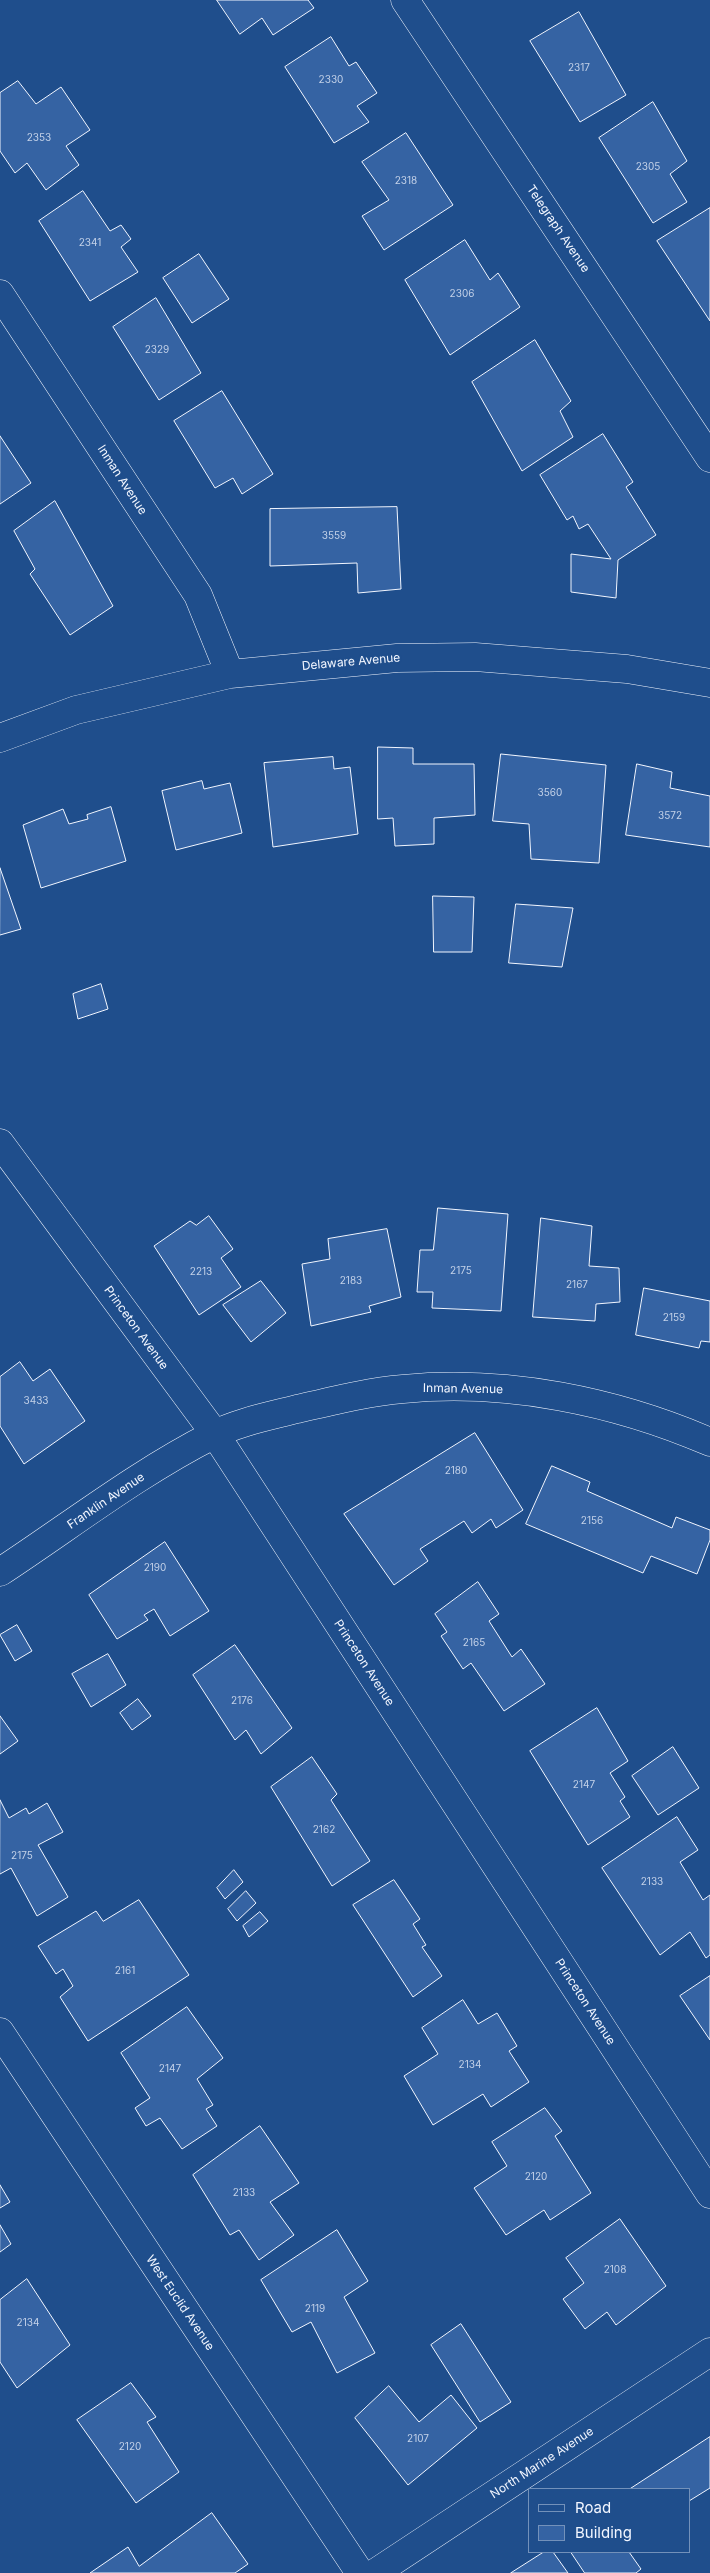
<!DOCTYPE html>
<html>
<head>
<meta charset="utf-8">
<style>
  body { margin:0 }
  #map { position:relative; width:710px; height:2573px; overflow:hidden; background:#1f4e8c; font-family:Inter,sans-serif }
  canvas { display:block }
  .legend { position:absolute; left:528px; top:2488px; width:162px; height:65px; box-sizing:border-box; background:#1f4e8c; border:1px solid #7391ba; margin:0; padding:6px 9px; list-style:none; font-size:15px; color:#f2f6ff }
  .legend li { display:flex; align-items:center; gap:10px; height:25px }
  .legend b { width:25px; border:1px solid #7391ba }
</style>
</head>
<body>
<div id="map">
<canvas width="710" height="2573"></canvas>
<ul class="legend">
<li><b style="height:6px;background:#1f4e8c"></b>Road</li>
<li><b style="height:14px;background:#3563a3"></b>Building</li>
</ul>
</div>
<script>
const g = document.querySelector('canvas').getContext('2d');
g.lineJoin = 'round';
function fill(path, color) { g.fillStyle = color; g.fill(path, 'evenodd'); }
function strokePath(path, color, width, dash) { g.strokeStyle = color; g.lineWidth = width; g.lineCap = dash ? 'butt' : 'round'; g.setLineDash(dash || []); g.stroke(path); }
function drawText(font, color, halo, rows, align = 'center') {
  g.font = font + ' Inter,sans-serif'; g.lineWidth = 4; g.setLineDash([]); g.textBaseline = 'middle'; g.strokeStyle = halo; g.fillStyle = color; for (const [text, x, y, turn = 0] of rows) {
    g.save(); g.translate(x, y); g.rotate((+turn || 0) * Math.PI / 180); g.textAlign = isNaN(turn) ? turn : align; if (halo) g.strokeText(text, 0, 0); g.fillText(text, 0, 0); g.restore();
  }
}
const building = new Path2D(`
  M 217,0 L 308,0 L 314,8 L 273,35 L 262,18 L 240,34 Z
  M 579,12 L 626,95 L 580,122 L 530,41 Z
  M 331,37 L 349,66 L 356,62 L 377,93 L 357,106 L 369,122 L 334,143 L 285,67 Z
  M 18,81 L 36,104 L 61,87 L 90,130 L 66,146 L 79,165 L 46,190 L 27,163 L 15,173 L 0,151 L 0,93 Z
  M 653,102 L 687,161 L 670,174 L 687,202 L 653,223 L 599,138 Z
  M 406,133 L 453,205 L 384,250 L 362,216 L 389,200 L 362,162 Z
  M 83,191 L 110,231 L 121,225 L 131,239 L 121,247 L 138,272 L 90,301 L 39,221 Z
  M 710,208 L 710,321 L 657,241 Z
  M 465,240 L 490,280 L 498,273 L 520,307 L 450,355 L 405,280 Z
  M 199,254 L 229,299 L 192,323 L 163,278 Z
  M 156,298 L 201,373 L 159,400 L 113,327 Z
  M 535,340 L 571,401 L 560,411 L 573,437 L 522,471 L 472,382 Z
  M 222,391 L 273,474 L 242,494 L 233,478 L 215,488 L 174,421 Z
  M 603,434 L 633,482 L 626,487 L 656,535 L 618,560 L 616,598 L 571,592 L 571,554 L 611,559 L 588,524 L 579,529 L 573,516 L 567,520 L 540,475 Z
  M 0,436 L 31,483 L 0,504 Z
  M 55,501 L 113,606 L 70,635 L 30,574 L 35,569 L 14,531 Z
  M 397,507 L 401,589 L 358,593 L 357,563 L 270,566 L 270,509 Z
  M 378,747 L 413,748 L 413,764 L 474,764 L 475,815 L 434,818 L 434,844 L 395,846 L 393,818 L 378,819 Z
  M 501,754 L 606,765 L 599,863 L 531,859 L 529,824 L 493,821 Z
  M 333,757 L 334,769 L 350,767 L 358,834 L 273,847 L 264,763 Z
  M 637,764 L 672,772 L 670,788 L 710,796 L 710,847 L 626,835 Z
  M 202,781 L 204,789 L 230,783 L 242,833 L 176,850 L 162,791 Z
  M 111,807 L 126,861 L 41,888 L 23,825 L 63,809 L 69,824 L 88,819 L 87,815 Z
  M 0,868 L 21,929 L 0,935 Z
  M 433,896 L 474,897 L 472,952 L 434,952 Z
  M 516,904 L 573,908 L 562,967 L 509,963 Z
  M 101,984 L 108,1009 L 78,1019 L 73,994 Z
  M 438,1208 L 508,1214 L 501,1311 L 432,1308 L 433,1292 L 417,1292 L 420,1250 L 433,1250 Z
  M 209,1216 L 233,1249 L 221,1258 L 241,1287 L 199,1315 L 154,1246 L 190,1221 L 196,1225 Z
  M 541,1218 L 592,1226 L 589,1266 L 619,1268 L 620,1302 L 596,1304 L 595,1321 L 533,1317 Z
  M 387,1229 L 401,1297 L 369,1306 L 371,1312 L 311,1326 L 302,1264 L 330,1259 L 328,1239 Z
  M 261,1281 L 286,1313 L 251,1342 L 223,1305 Z
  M 644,1288 L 710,1301 L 710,1342 L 701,1341 L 699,1348 L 636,1335 Z
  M 20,1362 L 33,1381 L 50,1369 L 85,1421 L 24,1464 L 0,1426 L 0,1377 Z
  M 475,1433 L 523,1510 L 496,1528 L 491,1519 L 472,1533 L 464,1521 L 420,1549 L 428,1561 L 394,1585 L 344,1514 Z
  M 552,1466 L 590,1482 L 587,1491 L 672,1528 L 676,1517 L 710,1530 L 710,1540 L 697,1574 L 651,1556 L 643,1573 L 526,1524 Z
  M 165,1542 L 209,1611 L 170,1636 L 154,1609 L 144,1615 L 148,1620 L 117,1639 L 89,1595 Z
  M 478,1582 L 499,1614 L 489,1621 L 512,1657 L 521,1649 L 545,1684 L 504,1711 L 471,1663 L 463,1669 L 441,1636 L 447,1632 L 435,1614 Z
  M 17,1625 L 32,1651 L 15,1661 L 0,1635 Z
  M 235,1645 L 292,1728 L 261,1754 L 246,1730 L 235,1740 L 193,1675 Z
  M 108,1654 L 126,1685 L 91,1707 L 72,1674 Z
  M 138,1699 L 151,1716 L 132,1730 L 120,1713 Z
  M 597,1708 L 628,1761 L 610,1773 L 625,1797 L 620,1801 L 630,1817 L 588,1845 L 530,1751 Z
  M 0,1716 L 18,1741 L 0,1754 Z
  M 673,1747 L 699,1788 L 658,1815 L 632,1776 Z
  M 312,1757 L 337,1794 L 331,1800 L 370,1861 L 332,1886 L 271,1787 Z
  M 0,1800 L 9,1818 L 26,1808 L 29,1814 L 47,1803 L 63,1832 L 38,1845 L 68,1897 L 37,1916 L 11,1868 L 0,1874 Z
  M 677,1817 L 698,1850 L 680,1862 L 703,1900 L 710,1895 L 710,1955 L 706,1958 L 690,1932 L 660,1955 L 602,1868 Z
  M 234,1870 L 243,1882 L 225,1899 L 217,1888 Z
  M 394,1880 L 420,1919 L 413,1924 L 426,1945 L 422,1947 L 442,1976 L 413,1997 L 353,1905 Z
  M 246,1891 L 256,1903 L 237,1921 L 228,1909 Z
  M 139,1900 L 189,1975 L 88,2041 L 60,1997 L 73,1986 L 63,1969 L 56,1974 L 38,1946 L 96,1911 L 103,1921 Z
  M 260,1912 L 268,1921 L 249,1937 L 243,1926 Z
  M 710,1976 L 710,2040 L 680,1996 Z
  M 463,2000 L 478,2024 L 497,2013 L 517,2046 L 509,2051 L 529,2082 L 491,2107 L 483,2094 L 433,2125 L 404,2076 L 438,2054 L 422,2028 Z
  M 187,2007 L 223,2058 L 197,2079 L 213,2105 L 206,2109 L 217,2126 L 182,2149 L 160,2118 L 146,2126 L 135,2108 L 150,2098 L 121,2053 Z
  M 545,2108 L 562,2131 L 555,2136 L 591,2193 L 550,2220 L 544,2210 L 506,2235 L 474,2188 L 507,2166 L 492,2142 Z
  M 260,2126 L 299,2183 L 270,2202 L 294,2235 L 259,2260 L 239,2230 L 230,2235 L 193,2175 Z
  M 0,2185 L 10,2202 L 0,2208 Z
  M 620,2219 L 666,2286 L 616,2325 L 607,2312 L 585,2329 L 563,2299 L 584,2283 L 566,2258 Z
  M 0,2225 L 11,2244 L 0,2252 Z
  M 337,2230 L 368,2281 L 344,2297 L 375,2353 L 337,2373 L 311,2322 L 292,2332 L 261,2280 Z
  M 27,2279 L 70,2345 L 17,2388 L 0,2362 L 0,2300 Z
  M 461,2324 L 511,2402 L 480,2422 L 431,2345 Z
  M 131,2383 L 156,2417 L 147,2422 L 179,2472 L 136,2503 L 77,2420 Z
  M 389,2386 L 419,2422 L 451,2395 L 477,2428 L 408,2485 L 355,2418 Z
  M 710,2437 L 710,2488 L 689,2501 L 689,2489 L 630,2489 Z
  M 212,2513 L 248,2564 L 235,2573 L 90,2573 L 128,2547 L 139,2566 Z
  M 544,2552 L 553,2552 L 568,2573 L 511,2573 Z
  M 571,2552 L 629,2552 L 641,2569 L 636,2573 L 585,2573 Z`);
const minor = new Path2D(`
  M 405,0 L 710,458
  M 0,294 L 198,595 L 230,674
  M 0,738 L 76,710 L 230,674 L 397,658 L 475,657 L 627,669 L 710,683
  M 0,1143 L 215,1434 L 710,2194
  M 0,1572 C 70,1526 138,1473 213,1435 C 238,1422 270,1416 297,1409 C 332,1401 367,1392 403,1389 C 507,1379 615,1401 710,1442
  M 0,2032 L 360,2573
  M 375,2573 L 710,2352`);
const numberNames = [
  ["2317",579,68],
  ["2330",331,80],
  ["2353",39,138],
  ["2305",648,167],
  ["2318",406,181],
  ["2341",90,243],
  ["2306",462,294],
  ["2329",157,350],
  ["3559",334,536],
  ["3560",550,793],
  ["3572",670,816],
  ["2175",461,1271],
  ["2213",201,1272],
  ["2183",351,1281],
  ["2167",577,1285],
  ["2159",674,1318],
  ["3433",36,1401],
  ["2180",456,1471],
  ["2156",592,1521],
  ["2190",155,1568],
  ["2165",474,1643],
  ["2176",242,1701],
  ["2147",584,1785],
  ["2162",324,1830],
  ["2175",22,1856],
  ["2133",652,1882],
  ["2161",125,1971],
  ["2134",470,2065],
  ["2147",170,2069],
  ["2120",536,2177],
  ["2133",244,2193],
  ["2108",615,2270],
  ["2119",315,2309],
  ["2134",28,2323],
  ["2107",418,2439],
  ["2120",130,2447]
];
const streetNames = [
  ["Telegraph Avenue",558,229,56],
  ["Inman Avenue",122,480,57],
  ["Delaware Avenue",351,662,-5],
  ["Princeton Avenue",136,1328,54],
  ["Inman Avenue",463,1389,1],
  ["Franklin Avenue",106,1501,-34],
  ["Princeton Avenue",364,1663,57],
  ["Princeton Avenue",585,2002,57],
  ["West Euclid Avenue",180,2303,56],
  ["North Marine Avenue",542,2463,-33]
];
fill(building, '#3563a3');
strokePath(building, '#f2f6ff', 1);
strokePath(minor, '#f2f6ff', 29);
strokePath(minor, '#1f4e8c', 28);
drawText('10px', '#c3d1e8', null, numberNames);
drawText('12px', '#f2f6ff', '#1f4e8c', streetNames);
</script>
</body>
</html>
